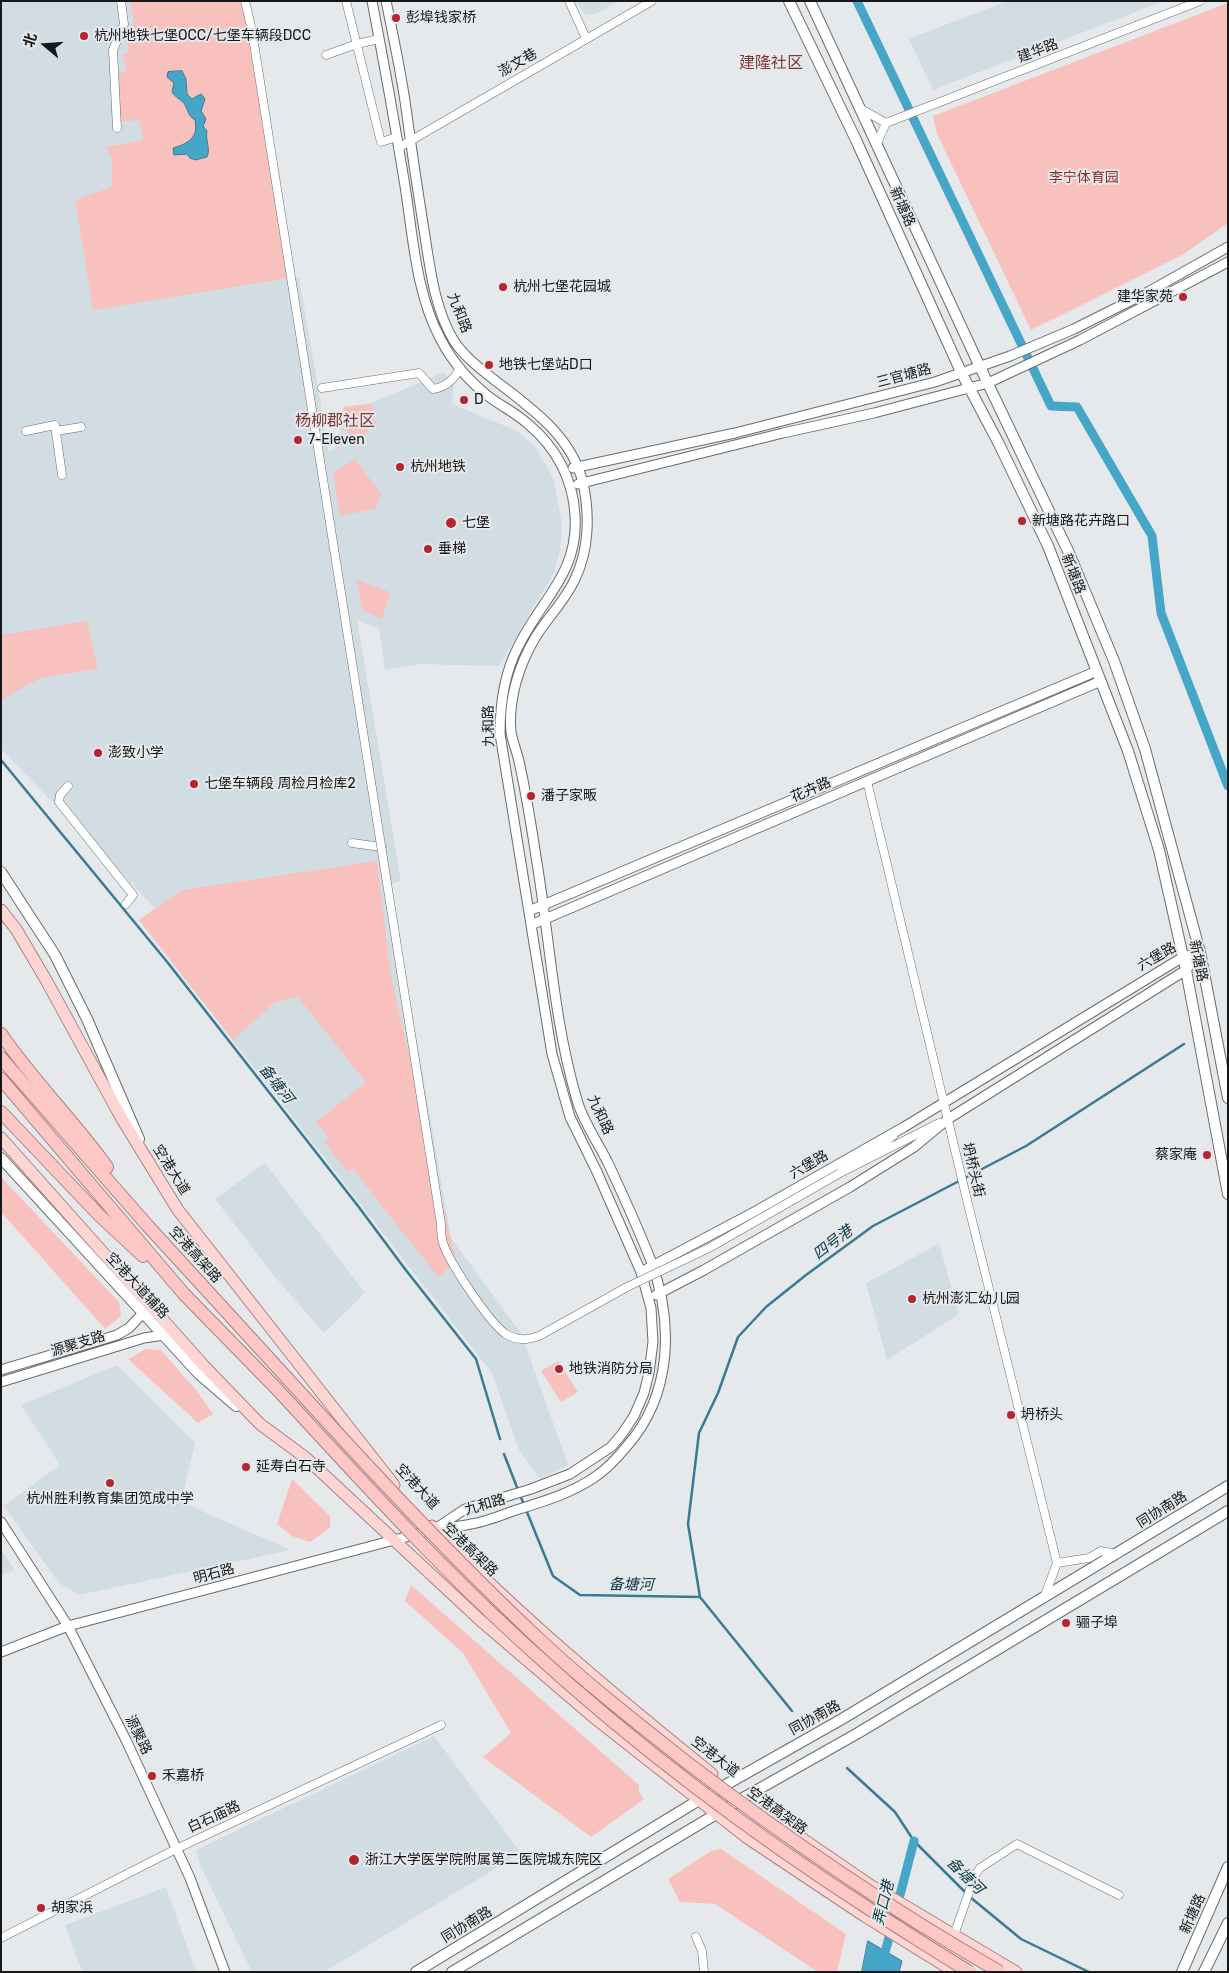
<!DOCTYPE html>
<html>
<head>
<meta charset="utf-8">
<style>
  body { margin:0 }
  #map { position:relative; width:1229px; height:1973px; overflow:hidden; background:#e5e9eb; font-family:Rubik,"Noto Sans SC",sans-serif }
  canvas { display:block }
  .frame { position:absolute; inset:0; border:2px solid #161718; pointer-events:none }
  .north { position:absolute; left:20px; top:20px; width:50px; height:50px; -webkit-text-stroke:4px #e5e9eb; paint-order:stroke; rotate:288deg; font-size:14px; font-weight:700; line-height:20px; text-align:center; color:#161718 }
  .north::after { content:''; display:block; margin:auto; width:18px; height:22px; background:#161718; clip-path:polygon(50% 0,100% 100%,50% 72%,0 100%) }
</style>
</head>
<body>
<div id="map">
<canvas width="1229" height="1973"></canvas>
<div class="frame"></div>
<div class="north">北</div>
</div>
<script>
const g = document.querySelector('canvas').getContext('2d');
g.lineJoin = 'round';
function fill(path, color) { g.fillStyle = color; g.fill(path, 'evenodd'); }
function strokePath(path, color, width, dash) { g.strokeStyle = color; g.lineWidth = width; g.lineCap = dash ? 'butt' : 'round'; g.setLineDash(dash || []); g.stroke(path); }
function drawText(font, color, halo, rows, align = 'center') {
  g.font = font + ' Rubik,"Noto Sans SC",sans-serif'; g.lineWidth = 4; g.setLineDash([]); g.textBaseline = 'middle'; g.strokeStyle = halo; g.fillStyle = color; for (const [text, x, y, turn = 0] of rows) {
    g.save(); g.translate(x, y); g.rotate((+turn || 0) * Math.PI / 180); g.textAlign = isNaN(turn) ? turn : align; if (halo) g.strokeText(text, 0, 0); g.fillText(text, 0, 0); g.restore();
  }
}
const built = new Path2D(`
  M 1,1 L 244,1 L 244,11 L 287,278 L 299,277 L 329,452 L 338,445 L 343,407 L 372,403 L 444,372 L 454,385 L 452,404 L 517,431 L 535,446 L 553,478 L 562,523 L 560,549 L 554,573 L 499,666 L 420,664 L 385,670 L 379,629 L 357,620 L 401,881 L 390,884 L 451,1238 L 521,1333 L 568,1465 L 540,1479 L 519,1450 L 492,1373 L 139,920 L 155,908 L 1,749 Z
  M 575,1 L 618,1 L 596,14 L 585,15 Z
  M 1007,1 L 1164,1 L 933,90 L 909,39 Z
  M 265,1163 L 365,1293 L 324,1333 L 275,1277 L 215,1199 Z
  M 939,1244 L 959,1314 L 887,1360 L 866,1283 Z
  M 117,1365 L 195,1443 L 181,1502 L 291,1550 L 79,1595 L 59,1583 L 4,1506 L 60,1465 L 21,1405 Z
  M 1,1550 L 15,1570 L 1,1575 Z
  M 434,1736 L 521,1853 L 324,1972 L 252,1972 L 201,1867 L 196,1850 Z
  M 166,1887 L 196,1972 L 82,1972 L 65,1925 Z`);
const green = new Path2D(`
  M 130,1 L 244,1 L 244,11 L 287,278 L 93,310 L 75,200 L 112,187 L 112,158 L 106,147 L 143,140 L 139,120 L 121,122 L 116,74 L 127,72 L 123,54 L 129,53 L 127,34 L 134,23 Z
  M 1228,3 L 1228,223 L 1184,254 L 1031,330 L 937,134 L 933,116 Z
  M 372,404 L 372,416 L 377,423 L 355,443 L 347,431 L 343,407 Z
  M 355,459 L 381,494 L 375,509 L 340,516 L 333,473 Z
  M 357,580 L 390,592 L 382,620 L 362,609 Z
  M 87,621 L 98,669 L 40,678 L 1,700 L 1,635 Z
  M 377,861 L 391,977 L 456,1262 L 438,1277 L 353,1169 L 348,1172 L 324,1142 L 329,1139 L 316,1122 L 366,1082 L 298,997 L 275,1002 L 233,1040 L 139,920 L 182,890 Z
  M 1,1177 L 119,1302 L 121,1316 L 105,1329 L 1,1212 Z
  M 146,1349 L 161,1350 L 196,1390 L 213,1414 L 198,1423 L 128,1359 Z
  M 558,1361 L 578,1392 L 561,1402 L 541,1371 Z
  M 292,1479 L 330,1516 L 330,1528 L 310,1542 L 292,1536 L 277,1524 Z
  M 411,1585 L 639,1785 L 639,1792 L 644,1799 L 591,1837 L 483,1757 L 511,1733 L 463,1653 L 405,1601 Z
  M 721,1849 L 846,1934 L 837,1972 L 818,1972 L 715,1904 L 680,1902 L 668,1879 L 711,1851 Z`);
const water = new Path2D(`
  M 182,71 L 186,79 L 187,94 L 192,99 L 201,94 L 205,99 L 201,111 L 206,119 L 203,126 L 207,131 C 205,140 211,149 207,157 L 195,160 L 190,158 L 187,154 L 174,155 L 173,148 C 187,144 199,138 195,120 C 188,116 188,110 184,103 C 180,99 175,97 172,92 L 174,83 L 167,77 L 168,72 Z
  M 868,1941 L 902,1961 L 899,1972 L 862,1972 Z`);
const stream = new Path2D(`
  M 1,760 L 168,963 L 358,1206 L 405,1269 L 476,1359 L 500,1439
  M 504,1454 L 518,1490
  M 520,1495 L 553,1576 L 580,1595 L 700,1597
  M 792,1711 L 700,1597 L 688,1524 L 699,1433 L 718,1393 L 738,1337 L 766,1307 L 806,1275 L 873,1226 L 1026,1146 L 1184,1044
  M 847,1768 L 895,1812 L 914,1841 L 966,1893
  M 970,1897 L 1021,1939 L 1089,1972`);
const canal = new Path2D(`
  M 857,1 L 1051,406 L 1077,407 L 1152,536 L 1161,613 L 1228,786
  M 880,1972 L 914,1841`);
const minor = new Path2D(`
  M 346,1 L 381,142 L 397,137
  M 569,1 L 586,38
  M 326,55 L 357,44 L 379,39
  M 861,109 L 886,123
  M 117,128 L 113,50 L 124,24 L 121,1
  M 877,143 L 886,123 L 1200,1
  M 398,148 L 652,1
  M 322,388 L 419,373 L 433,389 C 446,387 454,380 460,368
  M 26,431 L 55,425 L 62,475
  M 56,431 L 81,427
  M 867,781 L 967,1200 L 1057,1563 L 1044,1598
  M 68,786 L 60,795 L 59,802 L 133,895 L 126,904
  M 352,843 L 382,847
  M 893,1136 L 877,1149 L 840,1173 L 939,1123
  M 1057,1563 L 1089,1558 L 1101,1551 L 1117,1554
  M 954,1935 L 975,1875 L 980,1868 L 1017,1844 L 1119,1895
  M 696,1937 L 702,1951 L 704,1972
  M 1,1938 L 176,1849 L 441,1725`);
const tertiary = new Path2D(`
  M 372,1 C 384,63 395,124 405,186 C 413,237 416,294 441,340 C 452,361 469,381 488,396 C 501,406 516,413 528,424 C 556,447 573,479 575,515 C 579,574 541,599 518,647 C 504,674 500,704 500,734 L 552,1054 L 570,1117 L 597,1172 L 641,1272 L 651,1308 L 653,1342 L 649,1373 L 644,1393 L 634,1416 L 622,1434 L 611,1447 L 570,1474 L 531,1489 L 465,1509 L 438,1527
  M 573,468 L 735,433 L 935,382 L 1010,356 L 1074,329 L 1148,292 L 1228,247
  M 578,484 L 783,433 L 874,413 L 988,383 L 1080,340 L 1228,262
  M 529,911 L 1097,671
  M 531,925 L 1101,681
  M 641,1272 L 756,1211 L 904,1127 L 1183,957 L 1200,952 L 1186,970 L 948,1119 L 914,1147 L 850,1187 L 704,1270 L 656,1295
  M 1,1370 L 117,1335 L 129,1328 L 144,1312
  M 1,1382 L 144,1338 L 164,1335
  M 1,1522 L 68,1626 L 126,1740 L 190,1878 L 225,1972
  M 1,1652 L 68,1626 L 436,1529 C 447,1527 459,1527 471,1524 C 485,1522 500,1516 513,1511 C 542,1502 570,1494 595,1477 C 607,1469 618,1457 627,1446 C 672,1395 674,1323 651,1261 C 638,1228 623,1195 608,1163 C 598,1142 583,1122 577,1100 C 554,1022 550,942 537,863 C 532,830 527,798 520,766 C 518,754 513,744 511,732 C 508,700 519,665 535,638 C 547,618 565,601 575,579 C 589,550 590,515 583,483 C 571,434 529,407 492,378 C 478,367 464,356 454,341 C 434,308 430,267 424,230 C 418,192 412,153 407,115 C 402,77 394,39 386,1`);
const secondary = new Path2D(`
  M 789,1 L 856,140 L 961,372 L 999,444 L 1048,546 L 1128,751 L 1159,850 L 1186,970 L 1228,1194
  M 810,1 L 980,367 L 1069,553 L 1114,661 L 1145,749 L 1200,952 L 1228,1098
  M 1,872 L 55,955 L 87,1019 L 139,1139
  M 1,1158 L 199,1374 L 236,1406
  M 416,1972 L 699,1800 L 842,1719 L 1228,1486
  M 452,1972 L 743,1798 L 858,1733 L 1228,1511
  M 1182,1972 L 1228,1867
  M 1204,1972 L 1228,1923`);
const primary = new Path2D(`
  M 1,910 L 16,929 L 46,980 L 122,1119 L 178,1210 L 394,1485
  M 1,1138 L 204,1366 L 260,1424 L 306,1458 L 480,1620 L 597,1720 L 746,1837 L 863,1915 L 955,1972
  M 432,1526 C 519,1616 615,1696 712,1774
  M 765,1813 L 870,1885 L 1016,1972`);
const trunk = new Path2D(`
  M 1,1034 C 33,1081 74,1121 107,1167
  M 1,1058 L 147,1225 L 287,1378
  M 1,1079 L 184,1294 L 275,1387
  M 1,1112 L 99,1215 L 143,1256`);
const minorBridge = new Path2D(`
  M 245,1 L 252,31 L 441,1224 C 441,1231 441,1237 443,1243 C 449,1262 490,1324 506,1334 C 517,1341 527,1340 539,1336 L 627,1287 L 709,1248 L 840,1173`);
const trunkBridge = new Path2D(`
  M 287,1378 C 369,1468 452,1558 541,1641 C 587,1684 636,1722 685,1761 C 786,1838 890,1909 1000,1972
  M 275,1387 C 358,1477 440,1568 531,1650 C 638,1748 754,1835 877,1914 C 908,1933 939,1954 970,1972`);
const markers = [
  [396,18,5,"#b62430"],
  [84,36,5,"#b62430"],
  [503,287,5,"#b62430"],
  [1183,297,5,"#b62430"],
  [489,365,5,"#b62430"],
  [464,400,5,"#b62430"],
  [298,440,5,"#b62430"],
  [400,467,5,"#b62430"],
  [1022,521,5,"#b62430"],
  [451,523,6,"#b62430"],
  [428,549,5,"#b62430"],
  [98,753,5,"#b62430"],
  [194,784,5,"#b62430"],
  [531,796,5,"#b62430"],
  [1207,1155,5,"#b62430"],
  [912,1299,5,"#b62430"],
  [559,1369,5,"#b62430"],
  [1011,1415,5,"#b62430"],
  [246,1467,5,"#b62430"],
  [110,1483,5,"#b62430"],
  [1066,1623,5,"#b62430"],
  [152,1776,5,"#b62430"],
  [354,1860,6,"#b62430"],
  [41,1908,5,"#b62430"]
];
const poiNames = [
  ["彭埠钱家桥",406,18],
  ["杭州地铁七堡OCC/七堡车辆段DCC",94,36],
  ["杭州七堡花园城",513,287],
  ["建华家苑",1173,297,"right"],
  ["地铁七堡站D口",499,365],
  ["D",474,400],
  ["7-Eleven",308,440],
  ["杭州地铁",410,467],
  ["新塘路花卉路口",1032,521],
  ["七堡",462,523],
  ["垂梯",438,549],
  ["澎致小学",108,753],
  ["七堡车辆段 周检月检库2",204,784],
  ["潘子家畈",541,796],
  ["蔡家庵",1197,1155,"right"],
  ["杭州澎汇幼儿园",922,1299],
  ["地铁消防分局",569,1369],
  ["坍桥头",1021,1415],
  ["延寿白石寺",256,1467],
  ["杭州胜利教育集团笕成中学",110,1499,"center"],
  ["骊子埠",1076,1623],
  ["禾嘉桥",162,1776],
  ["浙江大学医学院附属第二医院城东院区",365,1860],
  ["胡家浜",51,1908]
];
const streetNames = [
  ["建华路",1038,51,-21],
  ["澎文巷",518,63,-30],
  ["新塘路",902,207,66],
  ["九和路",459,313,68],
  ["三官塘路",904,376,-15],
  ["新塘路",1073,574,68],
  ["九和路",489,726,-91],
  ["花卉路",811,790,-23],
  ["六堡路",1157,957,-30],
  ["新塘路",1198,961,78],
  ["九和路",600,1115,65],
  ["六堡路",809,1165,-30],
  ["空港大道",171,1170,58],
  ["坍桥头街",973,1170,77],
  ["空港高架路",195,1255,48],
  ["空港大道辅路",137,1286,47],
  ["源聚支路",78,1344,-17],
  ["空港大道",417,1487,47],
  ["九和路",485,1505,-16],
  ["同协南路",1162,1510,-32],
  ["空港高架路",470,1550,44],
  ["明石路",214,1574,-15],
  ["同协南路",815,1718,-29],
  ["源聚路",138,1735,64],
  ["空港大道",715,1757,38],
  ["空港高架路",777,1811,36],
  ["白石庙路",214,1817,-25],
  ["新塘路",1193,1914,-66],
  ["同协南路",467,1925,-31]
];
const parkNames = [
  ["李宁体育园",1084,178]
];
const waterNames = [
  ["备塘河",276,1084,52],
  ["四号港",833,1243,-37],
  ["备塘河",631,1585,1],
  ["备塘河",965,1876,45],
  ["弄口港",884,1903,-76]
];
const quarterNames = [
  ["建隆社区",771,63],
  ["杨柳郡社区",335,421]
];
fill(built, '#d1dde3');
fill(green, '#f9c1bd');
fill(water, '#46a6c8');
strokePath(water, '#387b93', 1);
strokePath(stream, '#387b93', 2.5);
strokePath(canal, '#46a6c8', 9);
strokePath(minor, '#686c6e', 9);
strokePath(tertiary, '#686c6e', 11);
strokePath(secondary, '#686c6e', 12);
strokePath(primary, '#ab807e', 13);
strokePath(trunk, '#ab807e', 14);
strokePath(minor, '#fff', 8);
strokePath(tertiary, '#fff', 9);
strokePath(secondary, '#fff', 10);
strokePath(primary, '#fdd5d3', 11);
strokePath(trunk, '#fcc7c4', 12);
strokePath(minorBridge, '#686c6e', 9, []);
strokePath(trunkBridge, '#ab807e', 14, []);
strokePath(minorBridge, '#fff', 8);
strokePath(trunkBridge, '#fcc7c4', 12);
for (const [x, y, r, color] of markers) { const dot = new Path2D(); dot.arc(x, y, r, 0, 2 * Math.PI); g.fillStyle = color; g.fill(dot); strokePath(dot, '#e5e9eb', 2); }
drawText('14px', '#161718', '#e5e9eb', poiNames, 'left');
drawText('14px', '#161718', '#e5e9eb', streetNames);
drawText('14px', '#8f2d30', '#e5e9eb', parkNames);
drawText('italic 15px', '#0a3645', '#e5e9eb', waterNames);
drawText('16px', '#7f3736', '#e5e9eb', quarterNames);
</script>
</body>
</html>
